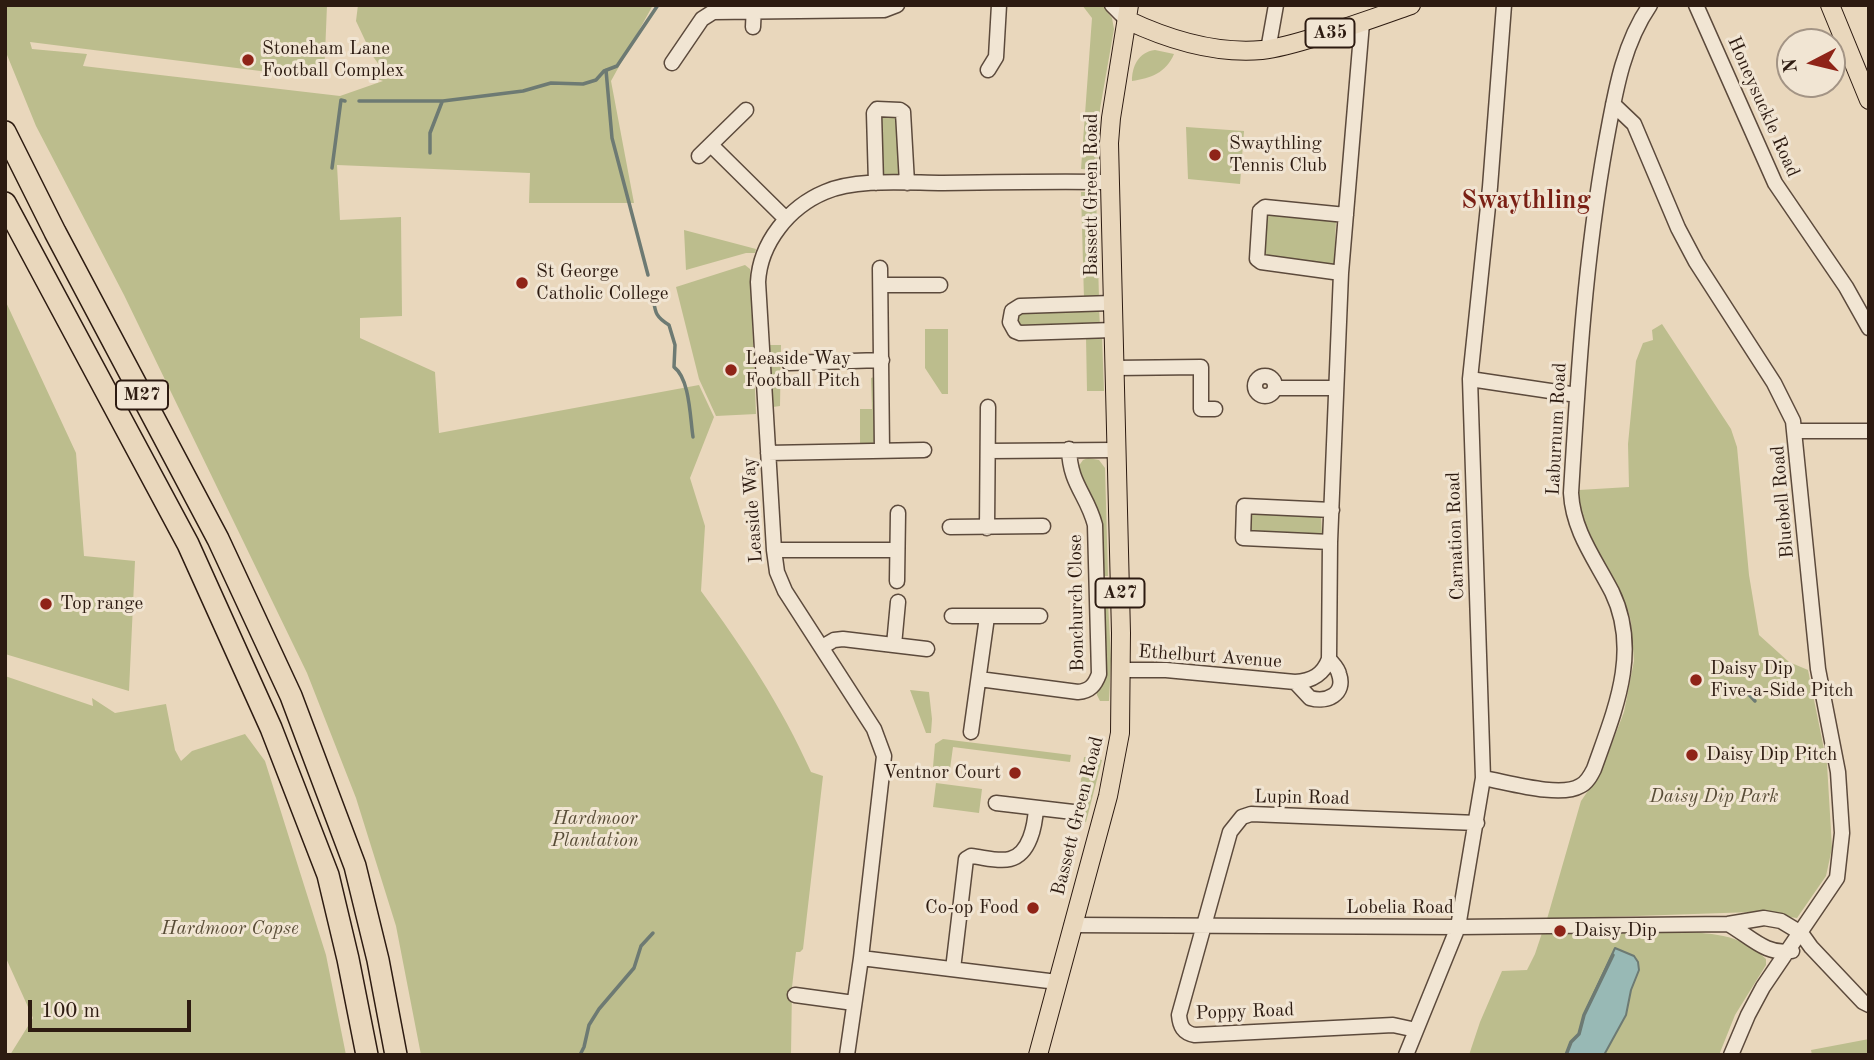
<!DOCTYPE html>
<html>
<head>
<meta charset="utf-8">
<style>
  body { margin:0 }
  #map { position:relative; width:1874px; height:1060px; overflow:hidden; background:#e9d7bc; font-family:"Old Standard TT",serif }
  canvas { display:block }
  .frame { position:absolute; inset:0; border:7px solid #2d1b11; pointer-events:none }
  .north { position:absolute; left:1776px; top:28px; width:70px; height:70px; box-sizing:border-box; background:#f1e5d3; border:2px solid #a39485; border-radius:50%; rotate:263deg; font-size:19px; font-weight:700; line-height:28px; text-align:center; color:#2d1b11 }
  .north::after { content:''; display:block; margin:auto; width:24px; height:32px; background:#8f2418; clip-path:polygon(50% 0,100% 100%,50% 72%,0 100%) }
  .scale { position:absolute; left:28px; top:1000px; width:163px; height:32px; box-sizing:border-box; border:4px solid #2d1b11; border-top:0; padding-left:9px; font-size:21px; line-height:24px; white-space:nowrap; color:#2d1b11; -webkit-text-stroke:5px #f1e5d3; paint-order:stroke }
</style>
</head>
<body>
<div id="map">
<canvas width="1874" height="1060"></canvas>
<div class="frame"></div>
<div class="north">N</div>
<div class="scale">100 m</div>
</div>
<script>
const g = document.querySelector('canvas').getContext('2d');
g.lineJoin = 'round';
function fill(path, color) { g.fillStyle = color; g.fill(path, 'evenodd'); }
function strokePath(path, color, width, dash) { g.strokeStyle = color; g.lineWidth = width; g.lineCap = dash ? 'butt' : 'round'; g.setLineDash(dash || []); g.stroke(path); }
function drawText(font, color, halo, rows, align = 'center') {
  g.font = font + ' "Old Standard TT",serif'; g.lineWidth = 6; g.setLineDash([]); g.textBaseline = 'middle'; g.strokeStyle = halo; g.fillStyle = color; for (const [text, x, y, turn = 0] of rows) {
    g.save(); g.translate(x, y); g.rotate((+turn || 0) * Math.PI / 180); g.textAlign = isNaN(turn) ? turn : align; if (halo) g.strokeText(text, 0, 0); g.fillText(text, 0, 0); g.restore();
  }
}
const green = new Path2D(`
  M 5,5 L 327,5 L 324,79 L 30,42 L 32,49 L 87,54 L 83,66 L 340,96 L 383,81 L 375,78 L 378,70 L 382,69 L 372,55 L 356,21 L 358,5 L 653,5 L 611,81 L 634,203 L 529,203 L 530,173 L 337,165 L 340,220 L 401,217 L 402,316 L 360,318 L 360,338 L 435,372 L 439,433 L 699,385 L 714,417 L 690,478 L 705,526 L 701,591 C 743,648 782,707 811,772 L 823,776 L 803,949 L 800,952 L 796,952 L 792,987 L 791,1055 L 421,1055 L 396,926 L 356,798 L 307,673 L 124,295 L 36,126 L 5,50 Z
  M 1082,5 L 1102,5 L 1112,18 L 1114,29 L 1100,109 L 1098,170 L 1081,169 L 1092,18 Z
  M 1155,50 L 1174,54 C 1166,73 1151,78 1132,81 C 1132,67 1138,52 1155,50 Z
  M 881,113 L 897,114 L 900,174 L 881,175 L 878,118 Z
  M 1186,127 L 1244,131 L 1240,184 L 1188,179 Z
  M 1081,192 L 1096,192 L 1099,298 L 1084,299 Z
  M 1267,212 L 1336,220 L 1334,265 L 1264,258 Z
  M 684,230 L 756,249 L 755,253 L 746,253 L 686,270 Z
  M 745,265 L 750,269 L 756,414 L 716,416 L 699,379 L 676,287 Z
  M 5,300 L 76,453 L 84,556 L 135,561 L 129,691 L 5,654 Z
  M 1099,308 L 1100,327 L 1022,328 L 1017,324 L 1018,311 Z
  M 1662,324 L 1731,429 L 1737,447 L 1749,575 L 1759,635 L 1789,662 L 1808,670 L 1827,764 L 1832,848 L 1826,876 L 1797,918 L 1753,912 L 1547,919 L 1581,801 L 1601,772 L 1624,712 L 1634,661 L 1631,622 L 1628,610 L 1595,551 L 1580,513 L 1579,490 L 1629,487 L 1628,444 L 1636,361 L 1643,343 L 1653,340 L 1652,330 Z
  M 948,329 L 948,394 L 942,394 L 925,368 L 925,329 Z
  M 1102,336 L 1104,391 L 1087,391 L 1086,337 Z
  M 770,345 L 781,345 L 780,406 L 773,407 Z
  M 874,377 L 875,439 L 873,443 L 860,444 L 860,409 L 872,409 L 871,378 Z
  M 1088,458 L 1099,460 L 1105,468 L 1108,576 L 1103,576 L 1078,467 L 1083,460 Z
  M 1252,512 L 1321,516 L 1322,535 L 1250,534 L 1249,514 Z
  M 1102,582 L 1104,582 L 1104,600 L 1108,601 L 1111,660 L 1109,701 L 1100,701 L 1097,695 Z
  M 5,676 L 93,706 L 92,698 L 115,713 L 166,704 L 175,750 L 181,761 L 192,751 L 245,734 L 265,761 L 326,955 L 346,1055 L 10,1055 L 33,1018 L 5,956 Z
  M 910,690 L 929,692 L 932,719 L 931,733 L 926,733 Z
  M 943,739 L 1071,755 L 1070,762 L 953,747 L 950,769 L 933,767 L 935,744 Z
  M 1084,757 L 1102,760 L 1086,822 L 1075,825 Z
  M 936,783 L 982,789 L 979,813 L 933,807 Z
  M 1674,931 C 1711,934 1738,932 1766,959 L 1766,965 L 1735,1015 L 1719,1055 L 1469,1055 L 1480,1022 L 1502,971 L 1527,970 L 1535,954 L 1542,933 Z
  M 1869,1039 L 1869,1055 L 1812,1055 L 1811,1050 Z`);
const water = new Path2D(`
  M 1615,948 L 1634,956 L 1638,962 L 1639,970 L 1631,990 L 1626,1015 L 1604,1055 L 1566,1055 L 1571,1042 L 1579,1034 L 1584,1015 Z`);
const stream = new Path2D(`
  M 606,70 L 612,138 L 648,275
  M 359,101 L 443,101 L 523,91 L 551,83 L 583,84 L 596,80 L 604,71 L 617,66 L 658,5
  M 430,153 L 430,133 L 442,102
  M 332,168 L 341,100 L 345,101
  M 652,292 C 656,309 652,315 669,325 L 675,345 L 674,367 C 690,379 690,418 693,437
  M 1743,688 L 1755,701
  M 580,1055 L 584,1047 L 589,1025 L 599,1009 L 634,968 L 641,946 L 653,933
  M 1566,1055 L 1571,1042 L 1579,1034 L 1584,1015 L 1613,955`);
const minor = new Path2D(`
  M 1112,5 L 1127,20
  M 1696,5 L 1775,183 L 1846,287 L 1869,328
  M 753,27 L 754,5
  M 1268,50 L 1276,5
  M 672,63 L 702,19 L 713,12 L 884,10 L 897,5
  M 988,70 L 996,57 L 999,5
  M 1613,104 L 1634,124 L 1678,228 L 1696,262 L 1774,383 L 1793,421 L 1818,669 L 1838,772 L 1842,833 L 1837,878 L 1763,987 L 1748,1015 L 1731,1055
  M 711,145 L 786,219
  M 699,156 L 746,110
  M 876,183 L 874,113 L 877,109 L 900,110 L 903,112 L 907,183
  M 880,268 L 882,451
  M 1341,273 L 1261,262 L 1257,259 L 1260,211 L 1265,207 L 1346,215
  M 881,285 L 940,285
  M 1112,303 L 1020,306 L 1012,311 L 1010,322 L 1015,331 L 1020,333 L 1113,330
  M 789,363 L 882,360
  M 1114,368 L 1201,367 L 1201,409 L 1215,409
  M1255 386a10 10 0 1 1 20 0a10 10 0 1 1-20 0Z
  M 1470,379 L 1577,395
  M 1275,388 L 1336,388
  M 1795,431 L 1869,431
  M 988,451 L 1116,450
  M 768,453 L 924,450
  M 950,527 L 1043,526
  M 987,528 L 988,407
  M 1330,542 L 1243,538 L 1244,506 L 1332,510
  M 774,550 L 897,550
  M 897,581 L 898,513
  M 952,616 L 1040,616
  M 894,645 L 898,602
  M 822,647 L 834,640 L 843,639 L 927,649
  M 1121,670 L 1166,670 L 1295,682 C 1312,681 1323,675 1329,659 L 1330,542 L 1341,273 L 1362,23
  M 979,679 L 1078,692 C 1090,691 1095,685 1099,674 L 1095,525 C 1087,494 1070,485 1069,449
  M 1295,682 L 1310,698 C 1327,703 1346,694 1339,674 C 1338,668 1333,664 1329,659
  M 971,732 L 987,617
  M 1483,778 C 1507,782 1560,798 1580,786 C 1587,783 1591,775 1594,769 C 1614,712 1641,652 1612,592 C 1595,559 1573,531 1571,493 C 1578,376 1585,258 1606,142 C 1615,94 1622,46 1650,5
  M 996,803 L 1073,812
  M 1728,924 C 1750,936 1766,956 1792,951
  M 1072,925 L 1458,927 L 1728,924 L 1764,918 L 1781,921 L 1801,933 L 1811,947 L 1863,1002 L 1869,1005
  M 861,958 L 1057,982
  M 953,969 L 966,859 L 971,856 C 983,857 998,862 1010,859 C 1030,854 1035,825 1036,808
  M 795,995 L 854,1003
  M 1416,1030 L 1393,1025 L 1195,1035 C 1183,1033 1180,1026 1179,1015 L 1230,832 L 1242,817 L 1251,814 L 1477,823
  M 847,1055 L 861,958 L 884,756 L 874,729 L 785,591 L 777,572 L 774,550 L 758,282 C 760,243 789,207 825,192 C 857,178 908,183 943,183 C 998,182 1054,181 1109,182
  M 1406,1055 L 1458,927 L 1483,778 L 1470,379 L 1490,187 L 1504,5`);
const major = new Path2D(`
  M 1830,5 L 1869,100
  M 1127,20 C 1167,39 1216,54 1262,50 C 1281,48 1300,42 1319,36 C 1350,27 1380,16 1411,5
  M 1038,1055 L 1108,796 L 1120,733 L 1121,633 L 1109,143 L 1111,118 L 1129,5`);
const highway = new Path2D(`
  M 5,132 L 55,232 L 218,539 L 291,696 L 355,866 L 378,960 L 396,1055
  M 5,203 L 188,544 L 271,728 L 328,875 L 348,959 L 367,1055`);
const markers = [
  [248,60,7,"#8f2418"],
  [1215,155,7,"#8f2418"],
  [522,283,7,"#8f2418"],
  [731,370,7,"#8f2418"],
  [46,604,7,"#8f2418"],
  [1696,680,7,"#8f2418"],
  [1692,755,7,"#8f2418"],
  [1015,773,7,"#8f2418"],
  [1033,908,7,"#8f2418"],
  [1560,931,7,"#8f2418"]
];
const shields = [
  [1330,33,49],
  [142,395,52],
  [1120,593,49]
];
const shieldNames = [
  ["A35",1330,33],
  ["M27",142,395],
  ["A27",1120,593]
];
const poiNames = [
  ["Stoneham Lane",262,49],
  ["Football Complex",262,71],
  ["Swaythling",1229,144],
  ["Tennis Club",1229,166],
  ["St George",536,272],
  ["Catholic College",536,294],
  ["Leaside Way",745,359],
  ["Football Pitch",745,381],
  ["Top range",60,604],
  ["Daisy Dip",1710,669],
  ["Five-a-Side Pitch",1710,691],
  ["Daisy Dip Pitch",1706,755],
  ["Ventnor Court",1001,773,"right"],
  ["Co-op Food",1019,908,"right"],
  ["Daisy Dip",1574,931]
];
const streetNames = [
  ["Honeysuckle Road",1763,107,66],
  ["Bassett Green Road",1092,195,-90],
  ["Laburnum Road",1557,429,-87],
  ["Bluebell Road",1783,502,-95],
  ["Leaside Way",753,510,-94],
  ["Carnation Road",1456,536,-92],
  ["Bonchurch Close",1077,603,-91],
  ["Ethelburt Avenue",1210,657,4],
  ["Lupin Road",1302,798,1],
  ["Bassett Green Road",1078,816,-76],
  ["Lobelia Road",1400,908],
  ["Poppy Road",1245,1012,-2]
];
const parkNames = [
  ["Daisy Dip Park",1714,797],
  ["Hardmoor",595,819],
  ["Plantation",595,841],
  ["Hardmoor Copse",230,929]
];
const districtNames = [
  ["Swaythling",1526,201]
];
fill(green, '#bcbd8d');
fill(water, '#98b9b5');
strokePath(water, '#6d7a73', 2);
strokePath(stream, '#6d7a73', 3.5);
strokePath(minor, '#5c4a3c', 17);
strokePath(major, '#2d1b11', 20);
strokePath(highway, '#2d1b11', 24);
strokePath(minor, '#f1e5d3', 14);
strokePath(major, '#e9d7bc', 18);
strokePath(highway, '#e9d7bc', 21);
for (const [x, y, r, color] of markers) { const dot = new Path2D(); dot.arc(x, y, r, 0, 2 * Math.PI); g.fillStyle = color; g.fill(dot); strokePath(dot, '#f1e5d3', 2.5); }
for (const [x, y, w] of shields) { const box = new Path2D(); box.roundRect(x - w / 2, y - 14.5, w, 29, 5); g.fillStyle = '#f1e5d3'; g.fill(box); strokePath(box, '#2d1b11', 2); }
drawText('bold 18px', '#2d1b11', null, shieldNames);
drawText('19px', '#2d1b11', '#f1e5d3', poiNames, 'left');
drawText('19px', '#2d1b11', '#f1e5d3', streetNames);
drawText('italic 19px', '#584c36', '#f1e5d3', parkNames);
drawText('bold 26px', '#7a1f14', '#f1e5d3', districtNames);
</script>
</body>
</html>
